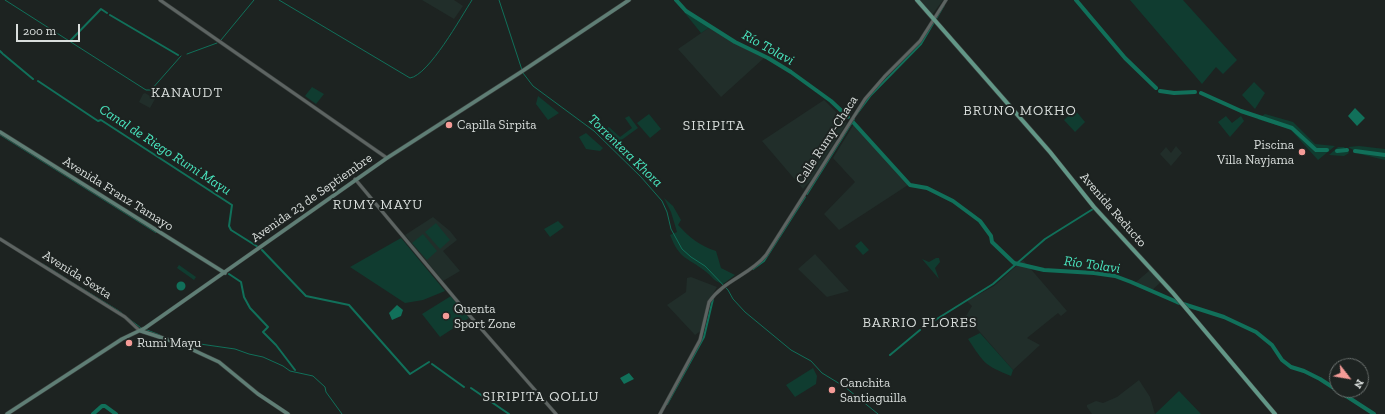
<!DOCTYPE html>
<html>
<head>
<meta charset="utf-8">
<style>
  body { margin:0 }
  #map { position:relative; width:1385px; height:414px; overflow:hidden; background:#1d2321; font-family:"Zilla Slab",serif }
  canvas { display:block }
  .north { position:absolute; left:1329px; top:358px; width:40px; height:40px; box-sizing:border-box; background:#1d2321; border:1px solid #686e6c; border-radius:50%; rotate:121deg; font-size:11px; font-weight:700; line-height:16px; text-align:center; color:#d9dedc }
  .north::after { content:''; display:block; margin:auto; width:14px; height:18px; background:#f59b97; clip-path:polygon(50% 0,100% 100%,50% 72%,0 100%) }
  .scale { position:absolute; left:16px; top:24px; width:64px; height:18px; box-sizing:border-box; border:2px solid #d9dedc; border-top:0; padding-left:5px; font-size:12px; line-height:14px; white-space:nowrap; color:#d9dedc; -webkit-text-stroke:3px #1d2321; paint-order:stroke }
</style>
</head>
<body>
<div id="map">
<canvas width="1385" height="414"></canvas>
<div class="north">N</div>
<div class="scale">200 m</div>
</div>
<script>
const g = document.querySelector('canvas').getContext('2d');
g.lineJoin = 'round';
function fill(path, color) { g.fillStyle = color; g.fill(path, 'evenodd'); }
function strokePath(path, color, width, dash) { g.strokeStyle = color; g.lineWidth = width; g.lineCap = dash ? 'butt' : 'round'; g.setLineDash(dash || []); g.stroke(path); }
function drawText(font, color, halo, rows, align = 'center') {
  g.font = font + ' "Zilla Slab",serif'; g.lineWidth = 4; g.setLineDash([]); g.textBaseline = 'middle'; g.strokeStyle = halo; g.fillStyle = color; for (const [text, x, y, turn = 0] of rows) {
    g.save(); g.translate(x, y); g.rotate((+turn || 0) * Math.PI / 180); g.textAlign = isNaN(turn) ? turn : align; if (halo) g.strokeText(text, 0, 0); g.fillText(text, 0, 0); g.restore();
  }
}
const built = new Path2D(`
  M 422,0 L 454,0 L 463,6 L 454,19 Z
  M 920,0 L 943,0 L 932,15 Z
  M 710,27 L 732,42 L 764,58 L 721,97 L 678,49 Z
  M 145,93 L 155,99 L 150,108 L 139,102 L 143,94 Z
  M 824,100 L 847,123 L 812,179 L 803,189 L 762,141 Z
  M 854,124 L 908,185 L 839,230 L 824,214 L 855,182 L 833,158 Z
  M 1176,146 L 1182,153 L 1171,166 L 1160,154 L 1166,147 L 1171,153 Z
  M 433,217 L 450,231 L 457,240 L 443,251 L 460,271 L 443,281 L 405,235 Z
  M 815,254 L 849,291 L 827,297 L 798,269 Z
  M 1023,260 L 1067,311 L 1061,316 L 1058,313 L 1027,338 L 1040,345 L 1013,370 L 966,316 L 972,306 L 967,301 L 994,286 Z
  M 1150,270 L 1161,282 L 1150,292 L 1136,286 L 1135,283 Z
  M 691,277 L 717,287 L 709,301 L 702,330 L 695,335 L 667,305 L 686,292 L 687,278 Z
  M 1139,380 L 1150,397 L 1155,414 L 1092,414 L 1087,407 L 1087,405 L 1096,401 L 1103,403 L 1117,397 Z`);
const green = new Path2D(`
  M 1130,0 L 1183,0 L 1237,60 L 1223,74 L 1216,67 L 1202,84 Z
  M 684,12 L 710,27 L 701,33 Z
  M 1254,82 L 1265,93 L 1255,109 L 1242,95 Z
  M 312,87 L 324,94 L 316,104 L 305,96 Z
  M 538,96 L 559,113 L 548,120 L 536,104 Z
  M 1075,110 L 1085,122 L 1075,132 L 1064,120 Z
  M 649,114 L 661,129 L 650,138 L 637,123 Z
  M 1265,114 L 1293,122 L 1315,144 L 1335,146 L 1318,160 L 1290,129 L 1257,119 Z
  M 629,116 L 638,128 L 616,144 L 601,132 L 609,127 L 620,137 L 632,128 L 625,118 Z
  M 1226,116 L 1232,123 L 1241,116 L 1244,121 L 1230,137 L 1218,122 Z
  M 586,133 L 603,148 L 600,151 L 586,149 L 579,137 Z
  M 1359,146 L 1385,149 L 1385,160 L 1360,154 L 1348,147 Z
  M 1338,147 L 1344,147 L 1349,153 L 1344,156 L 1329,155 Z
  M 664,198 L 673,206 L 681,220 L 678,225 C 689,237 700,246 716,251 L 721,268 L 735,275 L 723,284 C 714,282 712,276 705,271 C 687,257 680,260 670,235 L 677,232 L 671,212 Z
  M 558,221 L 564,227 L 550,237 L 544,229 Z
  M 436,223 L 450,240 L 440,249 L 425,232 Z
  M 423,234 L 437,251 L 427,260 L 412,243 Z
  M 401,238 L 445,291 L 423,300 L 405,303 L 350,267 Z
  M 861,241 L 869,250 L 863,255 L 855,246 Z
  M 936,258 L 939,258 L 940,262 L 935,268 L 939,279 L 922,259 L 929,262 Z
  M 179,265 L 196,277 L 194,280 L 177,268 Z
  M 451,296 L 469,318 L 440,337 L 422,314 Z
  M 980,333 L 1013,370 L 1011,376 C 984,365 984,363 968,339 Z
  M 813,368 L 817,376 L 816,384 L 795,397 L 786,385 Z
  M 1179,391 L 1201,414 L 1155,414 Z`);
const water = new Path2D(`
  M 1355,108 L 1365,118 L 1357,126 L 1348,116 Z
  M176.5 286a4.5 4.5 0 1 1 9 0a4.5 4.5 0 1 1-9 0Z
  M 397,305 L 403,310 L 401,316 L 392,320 L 389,313 Z
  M 629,373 L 634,379 L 624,384 L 620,378 Z`);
const stream = new Path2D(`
  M 5,0 L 146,90 L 151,90 L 181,56
  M 279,0 L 410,78 C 429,75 461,17 472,0
  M 499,0 L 522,70
  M 221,40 L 254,0
  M 187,54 L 217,43
  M 523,73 L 533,86 L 594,131 L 641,177 L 662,201 L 667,212 L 671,229 L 682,249 L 691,257 L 705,266 L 728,290 L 733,299 L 745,312 L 791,350 L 811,361 L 822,373 L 845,387 L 878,414
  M 43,264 L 67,279
  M 70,281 L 119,311 L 141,328
  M 147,330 L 160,335
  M 179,341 L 235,349 L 249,354 L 263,357 L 283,366 L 290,371 L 313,376 L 325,387 L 326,392 L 342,414`);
const canal = new Path2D(`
  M 110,15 L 178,55
  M 71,40 L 101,9 L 107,13
  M 0,51 L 2,53
  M 3,54 L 33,79
  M 38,81 L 98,121 L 101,120 L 232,205 L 229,226 L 231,230 L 258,247
  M 856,115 L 871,95 L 921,44 L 944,5
  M 0,134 L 156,232
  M 807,194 L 854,119
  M 262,250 L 306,296 L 349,305 L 410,374 L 429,362
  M 753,269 L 764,261 L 805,197
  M 229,274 L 241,282 L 244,297 L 250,308 L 268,327 L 263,332 L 276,345 L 295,370
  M 924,327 L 993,284 L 1045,239 L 1093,209
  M 890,355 L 920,330
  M 432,364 L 464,387
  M 471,388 L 509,414
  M 667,404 L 704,337 L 713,299`);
const river = new Path2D(`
  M 676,0 L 686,11 L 735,42 L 768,58 L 791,72 L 831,101 L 848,117
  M 1076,0 L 1125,58 L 1156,88
  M 1160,91 L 1174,93 L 1195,92
  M 1201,93 L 1241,111 L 1292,128 L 1316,150 L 1327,150
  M 852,121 L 910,185 L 927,188 L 953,201 L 980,221 L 991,236 L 992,242 L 1014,263 L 1044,270 L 1094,273 L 1115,276 L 1131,282 L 1177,302 L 1224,317 L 1256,332 L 1272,345 L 1282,360 L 1291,367 L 1304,371 L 1320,379 L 1374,414
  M 1337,151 L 1347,150
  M 1355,151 L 1385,155
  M 93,414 L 102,406 L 105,406 L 116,414`);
const tertiary = new Path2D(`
  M 160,0 L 387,158
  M 355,179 L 463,308 L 556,414
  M 0,239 L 125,317 L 140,331
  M 660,414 L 700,340 L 709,302 C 724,280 750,275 766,255 L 865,99 L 885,76 L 920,41 L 946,0`);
const secondary = new Path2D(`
  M 0,132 L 225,273
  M 141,331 L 178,343 L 219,362 L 258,394 L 288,414
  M 7,414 L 122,339 L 145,328 L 387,158 L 521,72 L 629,0`);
const primary = new Path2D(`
  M 917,0 L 1050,152 L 1094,207 L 1173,293 L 1275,414`);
const markers = [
  [449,125,4,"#f59b97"],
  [1302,152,4,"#f59b97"],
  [446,316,4,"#f59b97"],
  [129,343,4,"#f59b97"],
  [832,390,4,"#f59b97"]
];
const poiNames = [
  ["Capilla Sirpita",457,125],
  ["Piscina",1294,145,"right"],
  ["Villa Nayjama",1294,160,"right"],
  ["Quenta",454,309],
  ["Sport Zone",454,324],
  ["Rumi Mayu",137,343],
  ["Canchita",840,383],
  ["Santiaguilla",840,398]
];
const streetNames = [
  ["Calle Rumy-Chaca",827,140,-57],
  ["Avenida Franz Tamayo",118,194,32],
  ["Avenida 23 de Septiembre",312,198,-35],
  ["Avenida Reducto",1113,210,49],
  ["Avenida Sexta",77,275,32]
];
const waterNames = [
  ["Río Tolavi",768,48,29],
  ["Canal de Riego Rumi Mayu",165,150,33],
  ["Torrentera Khora",625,151,44],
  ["Río Tolavi",1092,265,8]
];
const neighbourhoodNames = [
  ["KANAUDT",187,93],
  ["BRUNO MOKHO",1020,111],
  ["SIRIPITA",714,126],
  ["RUMY MAYU",378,205],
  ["BARRIO FLORES",920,323],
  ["SIRIPITA QOLLU",541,397]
];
fill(built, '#212e2a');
fill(green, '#103c30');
fill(water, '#11705a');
strokePath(stream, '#11705a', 1);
strokePath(canal, '#11705a', 2);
strokePath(river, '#11705a', 4);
strokePath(tertiary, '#393f3d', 4);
strokePath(secondary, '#393f3d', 4.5);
strokePath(primary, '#393f3d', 5);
strokePath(tertiary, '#5d6462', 3);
strokePath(secondary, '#5f7e75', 3.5);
strokePath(primary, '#629787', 4);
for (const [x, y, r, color] of markers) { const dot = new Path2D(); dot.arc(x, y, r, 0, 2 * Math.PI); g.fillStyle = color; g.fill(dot); strokePath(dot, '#1d2321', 1.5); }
drawText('13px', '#d9dedc', '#1d2321', poiNames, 'left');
drawText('13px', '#d9dedc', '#1d2321', streetNames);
drawText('italic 14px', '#49e6bf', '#1d2321', waterNames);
g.letterSpacing = '1px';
drawText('14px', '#d9dedc', '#1d2321', neighbourhoodNames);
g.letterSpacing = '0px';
</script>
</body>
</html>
